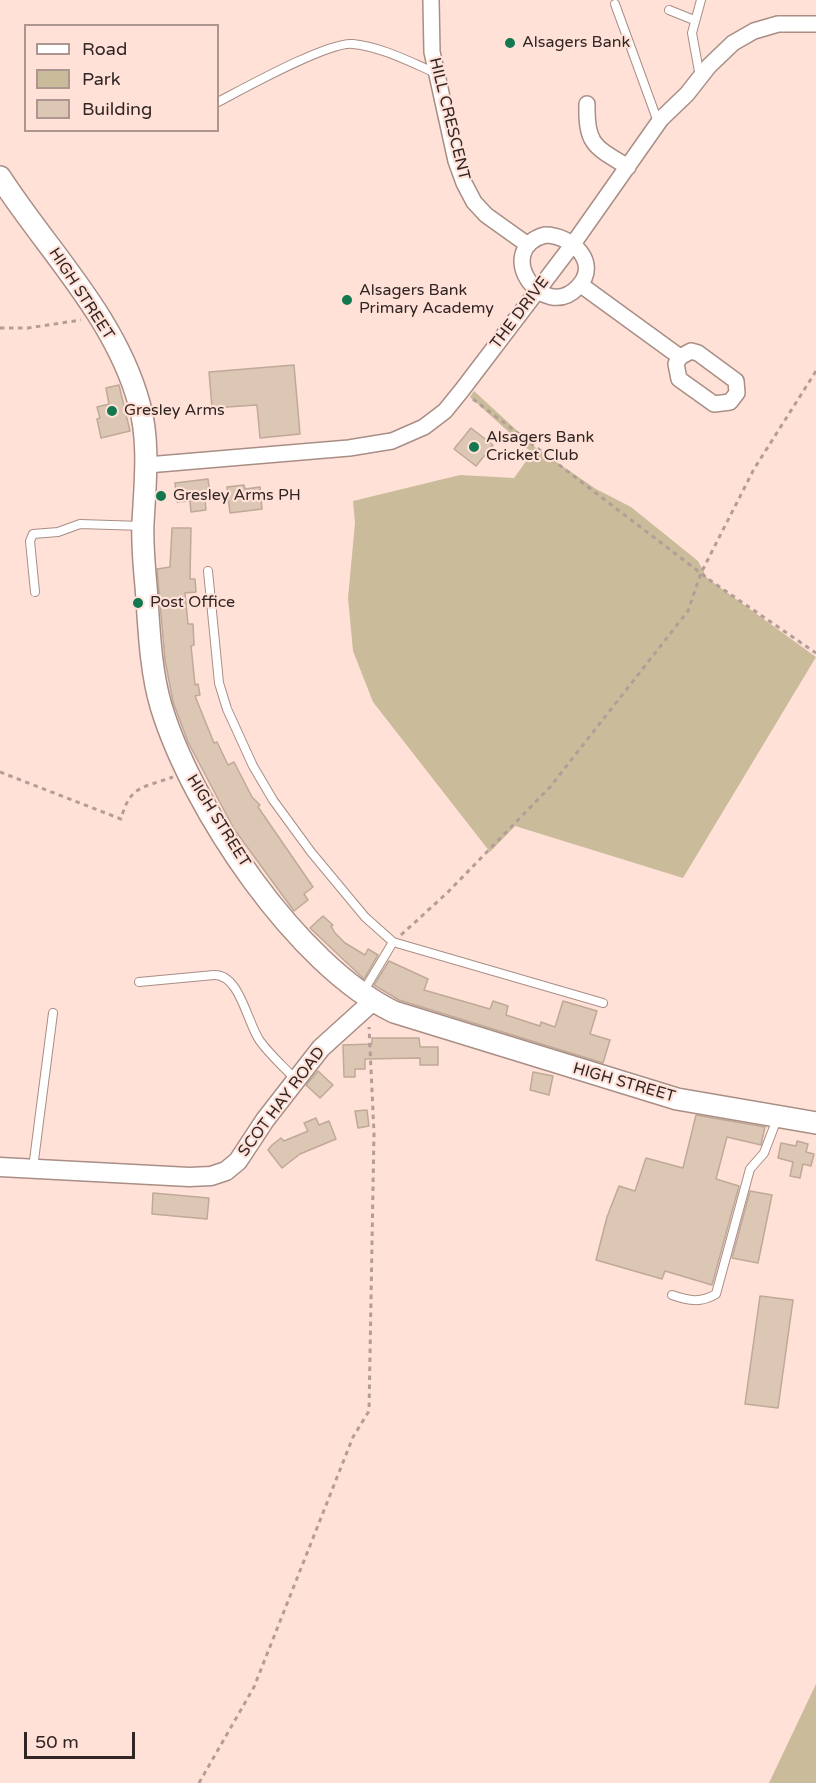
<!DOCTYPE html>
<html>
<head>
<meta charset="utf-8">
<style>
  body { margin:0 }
  #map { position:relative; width:816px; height:1783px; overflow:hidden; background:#ffe1d8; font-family:"Varela Round",sans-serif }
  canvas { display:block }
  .legend { position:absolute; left:24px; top:24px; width:195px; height:108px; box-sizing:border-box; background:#ffe1d8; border:2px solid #ad9690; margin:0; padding:8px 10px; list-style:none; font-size:18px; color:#312623 }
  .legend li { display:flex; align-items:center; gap:12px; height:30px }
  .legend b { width:30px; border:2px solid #ad9690 }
  .scale { position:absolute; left:24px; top:1732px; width:111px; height:27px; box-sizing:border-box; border:3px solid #312623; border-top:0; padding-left:8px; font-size:18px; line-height:21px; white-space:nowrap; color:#312623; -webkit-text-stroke:4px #ffe1d8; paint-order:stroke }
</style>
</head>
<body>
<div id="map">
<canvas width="816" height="1783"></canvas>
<ul class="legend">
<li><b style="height:8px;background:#fff"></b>Road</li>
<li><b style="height:16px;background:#cabb9a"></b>Park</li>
<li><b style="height:16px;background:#dcc6b4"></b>Building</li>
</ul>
<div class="scale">50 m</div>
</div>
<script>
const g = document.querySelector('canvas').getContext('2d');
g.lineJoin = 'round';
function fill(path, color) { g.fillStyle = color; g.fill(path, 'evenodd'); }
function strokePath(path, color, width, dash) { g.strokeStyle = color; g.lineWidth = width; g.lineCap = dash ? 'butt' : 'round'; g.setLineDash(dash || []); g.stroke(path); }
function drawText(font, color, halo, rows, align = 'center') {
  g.font = font + ' "Varela Round",sans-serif'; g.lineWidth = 4.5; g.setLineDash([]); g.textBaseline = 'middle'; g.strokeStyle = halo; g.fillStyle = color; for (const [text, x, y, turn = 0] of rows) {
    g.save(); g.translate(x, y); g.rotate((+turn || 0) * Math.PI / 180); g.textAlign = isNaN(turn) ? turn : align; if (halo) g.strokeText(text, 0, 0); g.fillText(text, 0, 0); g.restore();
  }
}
const green = new Path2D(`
  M 474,391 L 536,448 L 596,489 L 631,507 L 698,561 L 707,578 L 816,657 L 683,878 L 515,826 L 490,852 L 373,702 L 353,651 L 348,598 L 355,523 L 353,501 L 460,475 L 514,478 L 532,453 L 470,397 Z
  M 816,1684 L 816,1783 L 769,1783 Z`);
const building = new Path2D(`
  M 294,365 L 300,434 L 260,438 L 257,405 L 212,408 L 209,372 Z
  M 119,385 L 130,431 L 101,438 L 97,419 L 100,418 L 97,407 L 109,404 L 106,388 Z
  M 471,428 L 493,445 L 476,466 L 454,449 Z
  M 208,479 L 211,499 L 205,500 L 206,510 L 191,512 L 190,501 L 177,502 L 175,483 Z
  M 244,485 L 245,489 L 260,487 L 262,509 L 230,513 L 227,487 Z
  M 172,528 L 191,528 L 190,579 L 195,579 L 196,592 L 185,593 L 188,624 L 193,624 L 194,645 L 191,646 L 195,685 L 198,684 L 200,695 L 195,696 L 214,743 L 217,742 L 228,765 L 234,762 L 252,797 L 260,805 L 258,807 L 313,887 L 304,894 L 308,900 L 294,911 L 234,829 L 188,742 L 173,702 L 165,660 L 157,569 L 170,567 Z
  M 323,916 L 333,925 L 331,926 L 335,933 L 345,943 L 365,955 L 368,949 L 378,955 L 364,979 L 310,928 Z
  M 389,961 L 428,979 L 424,990 L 490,1009 L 493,1001 L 508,1006 L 506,1015 L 540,1026 L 541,1022 L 555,1027 L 563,1001 L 597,1011 L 590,1034 L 610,1040 L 603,1063 L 399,1000 L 374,985 Z
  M 372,1038 L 419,1038 L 420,1047 L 438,1047 L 438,1065 L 420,1065 L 420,1058 L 365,1059 L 365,1069 L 355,1069 L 355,1077 L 344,1077 L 343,1045 L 372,1044 Z
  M 318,1071 L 333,1085 L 320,1098 L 306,1085 Z
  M 533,1072 L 553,1076 L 549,1095 L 530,1090 Z
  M 367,1110 L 369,1126 L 358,1128 L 355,1111 Z
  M 696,1115 L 765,1127 L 761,1145 L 727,1137 L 716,1179 L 739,1186 L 712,1285 L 665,1271 L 662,1279 L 596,1260 L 607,1217 L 619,1186 L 635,1191 L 646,1158 L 683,1168 Z
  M 316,1118 L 319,1125 L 329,1121 L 336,1139 L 300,1154 L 282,1168 L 268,1150 L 272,1145 L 281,1138 L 284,1141 L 308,1131 L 304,1123 Z
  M 797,1141 L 808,1144 L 806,1152 L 814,1154 L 811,1166 L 803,1164 L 800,1178 L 790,1176 L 793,1162 L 778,1158 L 781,1143 L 796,1146 Z
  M 750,1191 L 772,1195 L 758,1263 L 732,1258 Z
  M 153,1193 L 209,1198 L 207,1219 L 152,1214 Z
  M 760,1296 L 793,1300 L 778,1408 L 745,1404 Z`);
const path = new Path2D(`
  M 0,328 L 28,328 L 81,320
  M 473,399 L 711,581 L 816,653
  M 0,772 L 121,819 C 130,785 143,788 173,777
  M 401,935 L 448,892 L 550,787 L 688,611 L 701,573 L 754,469 L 816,371
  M 199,1783 L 254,1687 L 353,1437 L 369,1411 L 374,1133 L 369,1027`);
const service = new Path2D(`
  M 615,4 L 658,122
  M 669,10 L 694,20
  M 700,77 L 692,33 L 701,0
  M 218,102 C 243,89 329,41 353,44 C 382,47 410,62 436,73
  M 208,571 L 219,683 L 227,709 L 253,766 L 273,800 L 311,852 L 365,917 L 393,942 L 603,1003
  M 35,592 L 30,541 L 33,534 L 58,532 L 80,524 L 142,526
  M 139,982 L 214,975 C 240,974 247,1023 260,1041 C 270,1055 284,1067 295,1079
  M 363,992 L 393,942
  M 33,1168 L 53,1013
  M 672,1295 C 689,1301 701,1303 716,1294 L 750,1169 L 764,1153 L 777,1119`);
const minor = new Path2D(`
  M 431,0 L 432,52 L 456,161 L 464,183 L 474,202 L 486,215 L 528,245
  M 587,104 C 586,145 595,147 628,167
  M 545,235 C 572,235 601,263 578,287 C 543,324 492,250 545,235 Z
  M 581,285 L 680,357
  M 691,351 L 698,353 L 736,381 L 737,393 L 730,402 L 714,404 L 679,379 L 676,364 L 680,357 Z
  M 147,465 L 349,448 L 392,441 L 424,427 L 445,411 L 462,390 L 573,244 L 661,119 L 687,94 L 709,66 L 733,43 L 754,31 L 778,24 L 816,24`);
const tertiary = new Path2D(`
  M 0,1167 L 189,1177 L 211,1176 L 226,1171 L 238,1161 L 265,1120 L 321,1048 L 373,1001`);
const secondary = new Path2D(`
  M 0,177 C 47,250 115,316 139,403 C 150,441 145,484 143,523 C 142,544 144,565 146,586 C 149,625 150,669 161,706 C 192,809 297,965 394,1012 L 677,1099 L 816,1123`);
const markers = [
  [510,43,6,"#13774f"],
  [347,300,6,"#13774f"],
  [112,411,6,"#13774f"],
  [474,447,6,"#13774f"],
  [161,496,6,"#13774f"],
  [138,603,6,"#13774f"]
];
const poiNames = [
  ["Alsagers Bank",522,43],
  ["Alsagers Bank",359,291],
  ["Primary Academy",359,309],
  ["Gresley Arms",124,411],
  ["Alsagers Bank",486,438],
  ["Cricket Club",486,456],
  ["Gresley Arms PH",173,496],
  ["Post Office",150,603]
];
const streetNames = [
  ["HILL CRESCENT",449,119,76],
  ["HIGH STREET",81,294,57],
  ["THE DRIVE",520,313,-53],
  ["HIGH STREET",218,821,58],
  ["HIGH STREET",624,1083,16],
  ["SCOT HAY ROAD",282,1102,-53]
];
fill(green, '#cabb9a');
fill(building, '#dcc6b4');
strokePath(building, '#bfa997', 1.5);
strokePath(service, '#a98e85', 10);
strokePath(minor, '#a98e85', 18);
strokePath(tertiary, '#a98e85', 21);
strokePath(secondary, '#a98e85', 24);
strokePath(path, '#b49d97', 3, [4.5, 4.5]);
strokePath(service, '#fff', 8);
strokePath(minor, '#fff', 15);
strokePath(tertiary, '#fff', 18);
strokePath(secondary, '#fff', 21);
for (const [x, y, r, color] of markers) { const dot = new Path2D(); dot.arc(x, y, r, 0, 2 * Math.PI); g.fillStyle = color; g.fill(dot); strokePath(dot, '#ffe1d8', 2); }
drawText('16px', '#312623', '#ffe1d8', poiNames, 'left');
drawText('16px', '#312623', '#ffe1d8', streetNames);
</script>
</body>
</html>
